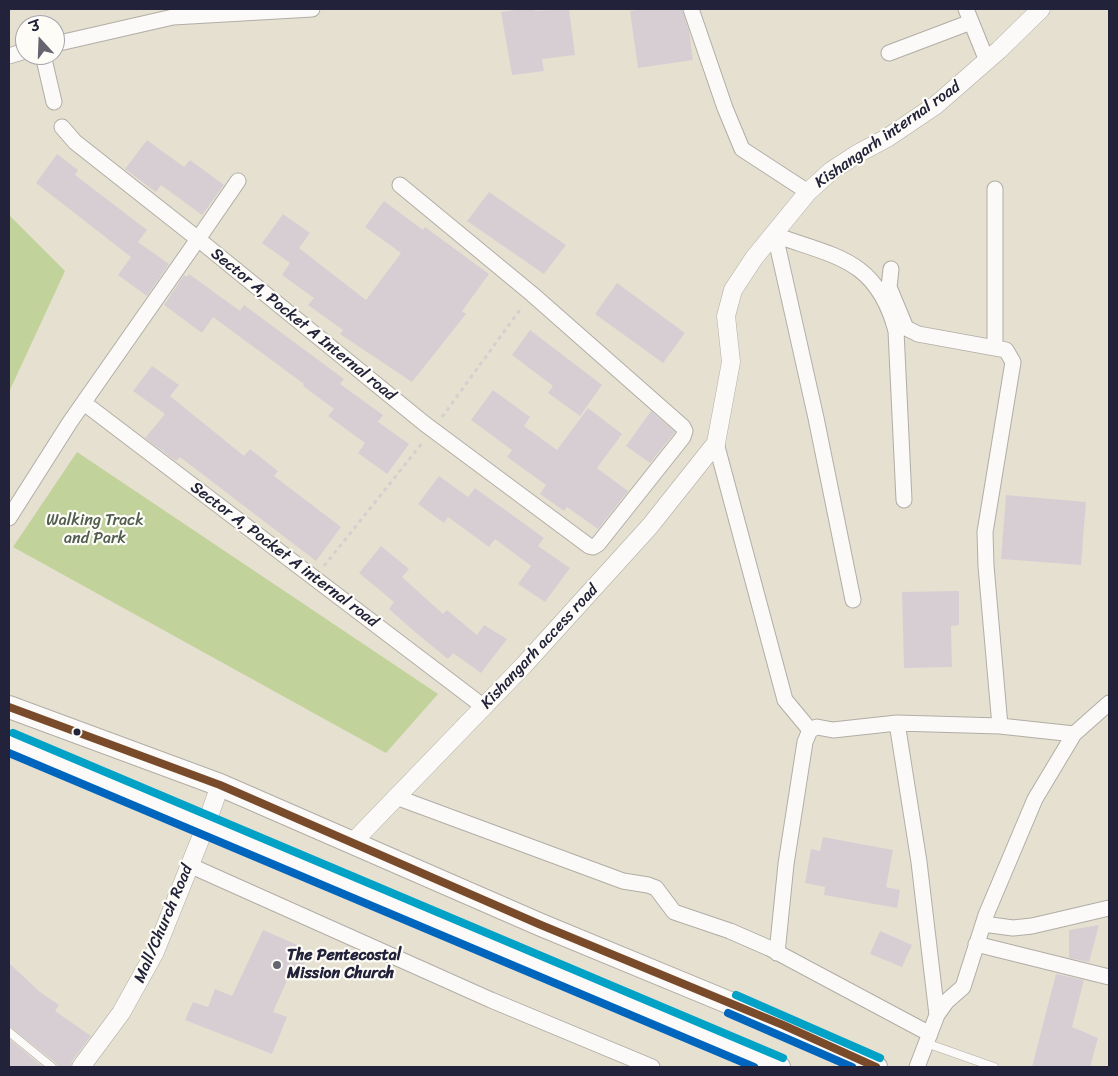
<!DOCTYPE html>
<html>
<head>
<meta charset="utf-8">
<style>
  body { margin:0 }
  #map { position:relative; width:1118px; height:1076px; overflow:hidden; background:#e6e0d0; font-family:Sriracha,"Playpen Sans Deva",sans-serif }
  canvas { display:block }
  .frame { position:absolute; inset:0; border:10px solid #22223b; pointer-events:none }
  .north { position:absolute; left:15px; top:15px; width:50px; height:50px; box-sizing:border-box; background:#fdfcf7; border:1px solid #a5a5ac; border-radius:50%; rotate:340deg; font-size:14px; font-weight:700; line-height:20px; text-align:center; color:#22223b }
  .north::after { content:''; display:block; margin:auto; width:18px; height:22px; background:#67646f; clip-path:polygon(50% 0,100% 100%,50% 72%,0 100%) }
</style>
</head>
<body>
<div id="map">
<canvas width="1118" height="1076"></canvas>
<div class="frame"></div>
<div class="north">उ</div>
</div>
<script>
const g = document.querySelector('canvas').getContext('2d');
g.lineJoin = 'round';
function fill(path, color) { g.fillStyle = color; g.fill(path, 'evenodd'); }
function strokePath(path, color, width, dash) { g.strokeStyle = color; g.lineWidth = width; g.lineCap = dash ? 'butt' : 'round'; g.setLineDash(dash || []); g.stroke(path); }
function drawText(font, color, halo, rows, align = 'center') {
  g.font = font + ' Sriracha,sans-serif'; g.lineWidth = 4.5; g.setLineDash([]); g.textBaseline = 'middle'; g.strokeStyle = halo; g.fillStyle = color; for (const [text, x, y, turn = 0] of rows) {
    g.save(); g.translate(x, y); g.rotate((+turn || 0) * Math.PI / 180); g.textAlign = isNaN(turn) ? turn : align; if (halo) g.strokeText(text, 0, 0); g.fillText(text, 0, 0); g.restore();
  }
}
const green = new Path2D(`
  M 9,215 L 65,271 L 9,392 Z
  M 77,452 L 438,694 L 386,753 L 13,547 Z`);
const building = new Path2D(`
  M 523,9 L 535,9 L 535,11 L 569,9 L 575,55 L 542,59 L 544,71 L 512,75 L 501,12 Z
  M 645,9 L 682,9 L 689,31 L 693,60 L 638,68 L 630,11 Z
  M 147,140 L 184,167 L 190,160 L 224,185 L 202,215 L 161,185 L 156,192 L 125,169 Z
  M 57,154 L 78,170 L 75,175 L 147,230 L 138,242 L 169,264 L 147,296 L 118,275 L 131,257 L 36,183 Z
  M 489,192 L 566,245 L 544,274 L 467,221 Z
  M 384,201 L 423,230 L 425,227 L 489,274 L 462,311 L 466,314 L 412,382 L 340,334 L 343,330 L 308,305 L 314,298 L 282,275 L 290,263 L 262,243 L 283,214 L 310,233 L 299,248 L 366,300 L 401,253 L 365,227 Z
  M 189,274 L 240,311 L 244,305 L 344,379 L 340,384 L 383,415 L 378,422 L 409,444 L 387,474 L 358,453 L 365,443 L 328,416 L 334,409 L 303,386 L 304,384 L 213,317 L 202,333 L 164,305 L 184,275 L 187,277 Z
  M 617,283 L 685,333 L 663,363 L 595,314 Z
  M 530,330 L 602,385 L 580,416 L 548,393 L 553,386 L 512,355 Z
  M 152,366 L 179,385 L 170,396 L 244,456 L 250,449 L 278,471 L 274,476 L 341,527 L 316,561 L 180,457 L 176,461 L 145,438 L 165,414 L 133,391 Z
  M 493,390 L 530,417 L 524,426 L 557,450 L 588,408 L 622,434 L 597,468 L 628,491 L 598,529 L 567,507 L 564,511 L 540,494 L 546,485 L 507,457 L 512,450 L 471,420 Z
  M 651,411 L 675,432 L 650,463 L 626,446 Z
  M 439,476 L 468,497 L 475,488 L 544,538 L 538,546 L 570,568 L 545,602 L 518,584 L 531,566 L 495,539 L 489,547 L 448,517 L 444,523 L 418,504 Z
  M 1006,495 L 1086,502 L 1081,565 L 1001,559 Z
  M 381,546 L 409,569 L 402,577 L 443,614 L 447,610 L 477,635 L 484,625 L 507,639 L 481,673 L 453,653 L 448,659 L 415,632 L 389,609 L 394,602 L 359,573 Z
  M 959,591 L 959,625 L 951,626 L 952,667 L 904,668 L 902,592 Z
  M 823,837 L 893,850 L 886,887 L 900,890 L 897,908 L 824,895 L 825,887 L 805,883 L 811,849 L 820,851 Z
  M 1099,925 L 1089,962 L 1069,958 L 1069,930 Z
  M 263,930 L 302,947 L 298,956 L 306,960 L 297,979 L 289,976 L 273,1012 L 287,1017 L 272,1054 L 185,1020 L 193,1002 L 208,1007 L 215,989 L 232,996 Z
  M 880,931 L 912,945 L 902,967 L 870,954 Z
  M 9,963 L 40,992 L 59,1005 L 55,1011 L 91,1036 L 72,1061 L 71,1067 L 58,1067 L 56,1063 L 9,1026 Z
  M 1056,974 L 1084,980 L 1072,1027 L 1098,1038 L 1090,1067 L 1032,1067 Z
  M 9,1039 L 43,1067 L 9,1067 Z`);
const path = new Path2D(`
  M 442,417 L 522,307
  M 324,566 L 423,442`);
const service = new Path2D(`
  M 9,1032 L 52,1067
  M 926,1043 L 994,1067`);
const minor = new Path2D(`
  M 691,9 L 725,108 L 742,149 L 808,192
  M 966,9 L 987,61
  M 55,44 L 173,17 L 312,9
  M 889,53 L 971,22
  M 43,55 L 54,102
  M 9,56 L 25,51
  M 62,127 L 75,142 L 198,239 L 238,181
  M 775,235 L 816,418 L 853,600
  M 775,235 C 836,257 877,259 896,331 L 904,500
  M 891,269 L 889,287 L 906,328 L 918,334 L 1006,350 L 1013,362 L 985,532 L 986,566 L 1000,726
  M 995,348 L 995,189
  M 84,403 L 484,707
  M 716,443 L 785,700 L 810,730
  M 9,518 L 70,422 L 198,239 L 425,424 L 589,546 L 593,547 L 598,544 L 683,437 L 685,431 L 683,427 L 532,294 L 400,185
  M 897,723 L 919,862 L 937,1015
  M 396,797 L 623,881 L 648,885 L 656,888 L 674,912 L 730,931 L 769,948 L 930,1034
  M 189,865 L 491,1000 L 652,1067
  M 983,924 L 1013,928 L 1032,926 L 1109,908
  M 976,944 L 1109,977
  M 777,953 L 786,864 L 805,742 L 810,730 L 817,727 L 833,730 L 897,723 L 1000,726 L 1074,734
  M 917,1067 L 937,1015 L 947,1001 L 963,987 L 986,915 L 1035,799 L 1074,734 L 1109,703`);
const tertiary = new Path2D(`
  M 353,842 L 524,665 L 650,526 L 716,443 L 731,362 L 726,316 L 733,290 L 754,258 L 808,192 L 831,171 L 857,154 L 887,138 L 936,105 L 999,50 L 1041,9
  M 81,1067 L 121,1013 L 155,952 L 206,825 L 220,785`);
const primary = new Path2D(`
  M 9,707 L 220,785 L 541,925 L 783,1025 L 876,1067
  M 9,742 L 779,1067`);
const bus1 = new Path2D(`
  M 9,707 L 220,785 L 541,925 L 783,1025 L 876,1067`);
const bus2 = new Path2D(`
  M 9,753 L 754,1067
  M 728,1013 L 852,1067`);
const bus3 = new Path2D(`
  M 13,733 L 783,1058
  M 736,995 L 880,1058`);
const markers = [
  [77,732,4.5,"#22223b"],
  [277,965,5,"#67646f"]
];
const streetNames = [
  ["Kishangarh internal road",888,135,-35],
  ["Sector A, Pocket A Internal road",303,325,39],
  ["Sector A, Pocket A internal road",284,555,37],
  ["Kishangarh access road",540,647,-47],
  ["Mall/Church Road",164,924,-67]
];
const parkNames = [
  ["Walking Track",95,521],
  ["and Park",95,539]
];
const poiNames = [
  ["The Pentecostal",287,956],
  ["Mission Church",287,974]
];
fill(green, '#c2d29b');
fill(building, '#d7ced4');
strokePath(service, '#b1ada6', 9);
strokePath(minor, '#b1ada6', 17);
strokePath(tertiary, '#b1ada6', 19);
strokePath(primary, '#b1ada6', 24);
strokePath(path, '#d2d1ce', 3, [4, 4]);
strokePath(service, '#fbfaf8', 8);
strokePath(minor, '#fbfaf8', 15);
strokePath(tertiary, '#fbfaf8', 18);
strokePath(primary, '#fbfaf8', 22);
strokePath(bus1, '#7a4b2a', 8);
strokePath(bus2, '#0065bd', 8);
strokePath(bus3, '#02a2c7', 8);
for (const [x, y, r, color] of markers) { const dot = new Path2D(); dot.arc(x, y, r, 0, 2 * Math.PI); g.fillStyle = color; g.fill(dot); strokePath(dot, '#fdfcf7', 2); }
drawText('16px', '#22223b', '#fdfcf7', streetNames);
drawText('16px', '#505c4e', '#fdfcf7', parkNames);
drawText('bold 16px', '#22223b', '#fdfcf7', poiNames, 'left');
</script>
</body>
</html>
